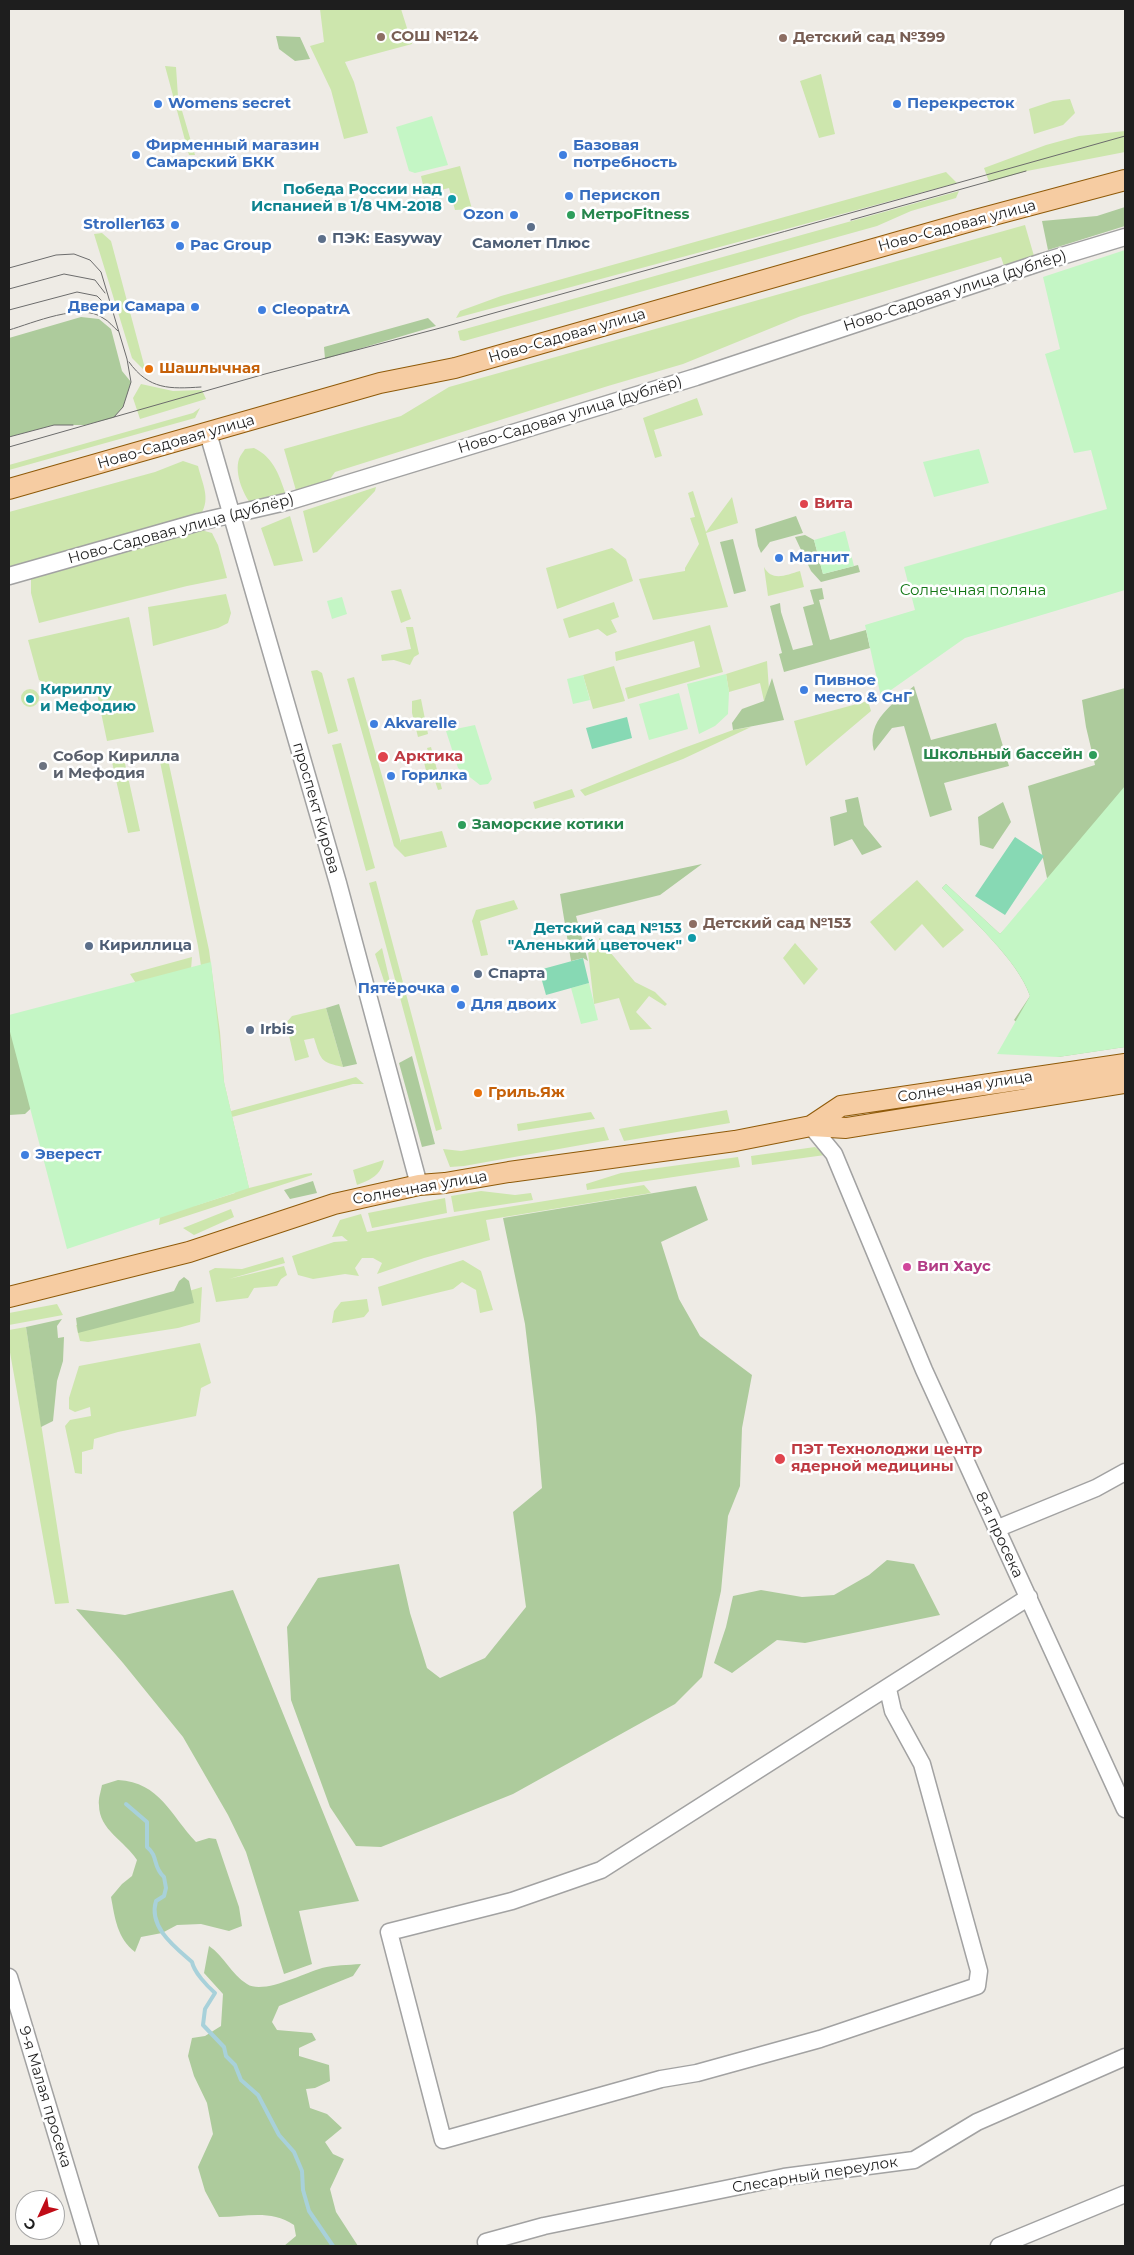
<!DOCTYPE html>
<html>
<head>
<meta charset="utf-8">
<style>
  body { margin:0 }
  #map { position:relative; width:1134px; height:2255px; overflow:hidden; background:#eeebe5; font-family:Montserrat,sans-serif }
  canvas { display:block }
  .frame { position:absolute; inset:0; border:10px solid #1e1e1e; pointer-events:none }
  .north { position:absolute; left:15px; top:2190px; width:50px; height:50px; box-sizing:border-box; background:#fff; border:1px solid #a5a5a5; border-radius:50%; rotate:227deg; font-size:14px; font-weight:700; line-height:20px; text-align:center; color:#1e1e1e }
  .north::after { content:''; display:block; margin:auto; width:18px; height:22px; background:#c00c17; clip-path:polygon(50% 0,100% 100%,50% 72%,0 100%) }
</style>
</head>
<body>
<div id="map">
<canvas width="1134" height="2255"></canvas>
<div class="frame"></div>
<div class="north">С</div>
</div>
<script>
const g = document.querySelector('canvas').getContext('2d');
g.lineJoin = 'round';
function fill(path, color) { g.fillStyle = color; g.fill(path, 'evenodd'); }
function strokePath(path, color, width, dash) { g.strokeStyle = color; g.lineWidth = width; g.lineCap = dash ? 'butt' : 'round'; g.setLineDash(dash || []); g.stroke(path); }
function drawText(font, color, halo, rows, align = 'center') {
  g.font = font + ' Montserrat,sans-serif'; g.lineWidth = 5; g.setLineDash([]); g.textBaseline = 'middle'; g.strokeStyle = halo; g.fillStyle = color; for (const [text, x, y, turn = 0] of rows) {
    g.save(); g.translate(x, y); g.rotate((+turn || 0) * Math.PI / 180); g.textAlign = isNaN(turn) ? turn : align; if (halo) g.strokeText(text, 0, 0); g.fillText(text, 0, 0); g.restore();
  }
}
const grass = new Path2D(`
  M 320,9 L 401,9 L 412,44 L 345,62 L 354,82 L 368,133 L 344,139 L 331,90 L 310,46 L 324,42 Z
  M 165,66 L 176,67 L 178,97 L 195,155 L 189,155 Z
  M 821,74 L 835,134 L 819,138 L 800,81 Z
  M 1070,99 L 1075,113 L 1063,125 L 1034,134 L 1029,109 L 1053,101 Z
  M 1125,131 L 1125,152 L 1027,171 L 989,182 L 984,168 L 1046,145 L 1079,136 Z
  M 460,166 L 472,209 L 455,210 L 449,188 L 425,194 L 421,176 Z
  M 946,172 L 957,183 L 456,318 L 460,311 L 501,296 Z
  M 959,191 L 956,198 L 911,211 L 877,226 L 464,341 L 460,340 L 458,331 Z
  M 1025,225 L 1034,256 L 1004,266 L 1001,257 L 801,316 L 683,364 L 608,386 L 335,472 L 326,485 L 297,494 L 284,449 L 401,416 L 449,387 Z
  M 102,233 L 111,241 L 146,372 L 132,358 L 94,234 Z
  M 141,384 L 173,391 L 202,390 L 206,399 L 140,419 L 133,398 Z
  M 697,398 L 703,415 L 654,430 L 662,456 L 655,458 L 643,418 Z
  M 200,408 L 195,418 L 9,470 L 9,465 L 193,413 Z
  M 254,448 C 275,458 280,478 287,498 L 254,507 C 244,498 234,473 239,459 C 240,456 243,452 245,449 Z
  M 183,461 L 198,466 C 202,483 211,498 201,514 L 9,567 L 9,512 L 155,472 Z
  M 376,487 L 375,491 L 317,552 L 313,553 L 303,511 Z
  M 693,491 L 706,532 L 732,497 L 738,523 L 706,533 L 728,607 L 653,620 L 639,579 L 685,571 L 685,568 L 699,544 L 690,518 L 695,517 L 688,493 Z
  M 290,516 L 303,561 L 274,566 L 261,528 Z
  M 201,530 L 212,533 L 218,545 L 227,578 L 187,586 L 39,623 L 31,593 L 31,578 Z
  M 612,548 L 626,559 L 633,581 L 557,609 L 546,568 Z
  M 764,567 C 772,582 786,575 800,571 L 804,587 L 768,596 Z
  M 401,589 L 411,619 L 401,623 L 391,591 Z
  M 226,594 L 231,613 L 228,623 L 218,628 L 153,646 L 148,607 Z
  M 614,602 L 619,617 L 611,620 L 617,632 L 607,636 L 598,629 L 569,638 L 563,619 Z
  M 129,617 L 154,732 L 107,741 L 95,684 L 51,693 L 46,684 L 39,680 L 28,640 Z
  M 710,625 L 723,672 L 628,699 L 625,688 L 700,667 L 694,641 L 616,661 L 615,652 Z
  M 406,627 L 413,627 L 419,654 L 414,657 L 410,665 L 394,660 L 382,661 L 381,655 L 411,649 Z
  M 767,661 L 769,690 L 764,701 L 760,683 L 729,692 L 726,674 Z
  M 614,666 L 625,701 L 593,709 L 583,675 Z
  M 317,670 L 322,673 L 338,731 L 328,734 L 311,671 Z
  M 354,677 L 401,843 L 401,840 L 442,831 L 447,847 L 405,857 L 394,846 L 347,679 Z
  M21 698a9 9 0 1 1 18 0a9 9 0 1 1-18 0Z
  M 421,699 L 428,734 L 418,737 L 412,713 L 412,701 Z
  M 868,701 L 871,711 L 806,766 L 794,721 Z
  M 751,727 L 683,759 L 585,796 L 580,790 L 681,749 L 733,730 Z
  M 341,743 L 375,868 L 366,871 L 332,745 Z
  M 431,747 L 442,789 L 438,790 L 435,781 L 429,783 L 423,758 L 430,757 L 427,748 Z
  M 167,755 L 209,950 L 220,1032 L 224,1082 L 249,1188 L 305,1174 L 312,1173 L 312,1175 L 159,1225 L 160,1217 L 148,1150 L 194,1206 L 235,1193 L 198,946 L 159,757 Z
  M 124,759 L 140,831 L 128,833 L 112,762 Z
  M 572,789 L 575,797 L 535,809 L 533,802 Z
  M 917,880 L 964,930 L 943,948 L 922,924 L 895,951 L 870,922 Z
  M 376,881 L 442,1129 L 436,1131 L 369,883 Z
  M 514,900 L 518,909 L 480,921 L 488,955 L 481,956 L 472,921 L 476,910 Z
  M 599,938 L 608,942 L 610,952 L 635,982 L 655,992 L 667,1004 L 665,1006 L 649,996 L 636,1012 L 652,1029 L 630,1030 L 619,998 L 594,1004 L 588,952 L 600,948 Z
  M 795,943 L 818,969 L 804,985 L 783,958 Z
  M 382,948 L 391,986 L 386,987 L 375,954 Z
  M 192,957 L 190,982 L 143,994 L 130,974 Z
  M 326,1008 L 343,1067 C 320,1062 321,1060 314,1038 L 304,1040 L 309,1057 L 295,1061 L 286,1023 L 292,1016 Z
  M 356,1077 L 364,1084 L 353,1084 L 232,1117 L 231,1111 Z
  M 727,1110 L 730,1123 L 624,1141 L 619,1129 Z
  M 591,1112 L 595,1119 L 518,1131 L 517,1124 Z
  M 604,1127 L 609,1140 L 464,1166 L 450,1167 L 443,1149 L 461,1151 Z
  M 815,1147 L 825,1155 L 752,1165 L 751,1156 Z
  M 738,1157 L 740,1167 L 587,1190 L 586,1184 L 621,1173 Z
  M 384,1160 C 381,1175 371,1180 357,1185 L 353,1170 Z
  M 644,1185 L 651,1193 L 486,1220 L 490,1240 L 424,1258 L 377,1274 L 382,1263 L 373,1258 L 362,1258 L 355,1268 L 359,1276 L 345,1274 L 313,1279 L 298,1275 L 292,1256 L 334,1242 L 348,1241 L 342,1236 L 332,1237 L 340,1220 L 361,1214 L 367,1232 L 483,1211 Z
  M 481,1191 L 515,1195 L 531,1193 L 533,1200 L 454,1212 L 451,1196 Z
  M 445,1198 L 447,1213 L 372,1228 L 368,1213 Z
  M 231,1209 L 234,1217 L 194,1235 L 183,1228 Z
  M 283,1257 L 285,1263 L 229,1279 L 284,1266 L 287,1275 L 281,1279 L 277,1286 L 254,1288 L 248,1298 L 216,1302 L 209,1271 L 215,1268 L 242,1269 Z
  M 463,1260 L 481,1271 L 493,1310 L 480,1313 L 476,1290 L 462,1282 L 453,1289 L 382,1306 L 378,1287 Z
  M 202,1287 L 200,1322 L 178,1328 L 88,1342 L 80,1341 L 76,1325 Z
  M 367,1299 L 369,1311 L 364,1317 L 332,1323 L 334,1311 L 341,1302 Z
  M 57,1304 L 63,1315 L 9,1325 L 9,1313 Z
  M 26,1327 L 69,1603 L 55,1604 L 9,1347 L 9,1330 Z
  M 200,1343 L 211,1383 L 201,1388 L 196,1416 L 118,1432 L 94,1439 L 93,1449 L 82,1452 L 82,1474 L 75,1473 L 65,1426 L 70,1420 L 91,1416 L 90,1407 L 75,1412 L 69,1409 L 69,1398 L 79,1366 Z`);
const forest = new Path2D(`
  M 276,36 L 300,37 L 310,59 L 295,61 L 279,49 Z
  M 1125,207 L 1125,226 L 1048,250 L 1042,221 L 1097,216 Z
  M 81,317 L 99,319 L 111,329 L 122,371 L 131,382 L 123,407 L 113,418 L 85,425 L 54,425 L 9,437 L 9,338 Z
  M 428,318 L 436,326 L 325,359 L 324,347 Z
  M 796,516 L 803,533 L 770,542 L 761,553 L 758,546 L 755,529 Z
  M 805,535 L 814,540 L 823,574 L 858,565 L 860,572 L 821,582 L 811,571 L 795,537 Z
  M 733,539 L 746,591 L 734,594 L 720,542 Z
  M 822,588 L 824,599 L 819,600 L 830,640 L 866,630 L 870,648 L 784,672 L 779,654 L 782,653 L 770,606 L 780,603 L 781,612 L 793,650 L 813,645 L 803,607 L 814,604 L 810,590 Z
  M 772,678 L 784,720 L 733,730 L 732,723 L 742,709 L 764,701 Z
  M 914,686 L 931,740 L 996,723 L 1009,766 L 944,783 L 952,810 L 930,817 L 904,726 L 892,728 L 874,751 C 866,720 893,704 914,686 Z
  M 1125,688 L 1125,1047 L 1058,1057 L 1014,1020 L 1030,996 C 1018,960 969,917 942,888 L 946,884 L 1000,934 L 1062,875 L 1047,878 L 1028,786 L 1095,765 L 1086,727 L 1082,700 Z
  M 858,797 L 864,825 L 882,847 L 862,855 L 852,839 L 834,846 L 830,817 L 847,812 L 845,800 Z
  M 1003,802 L 1011,822 L 993,849 L 980,845 L 978,817 Z
  M 702,864 L 660,895 L 576,916 L 588,961 L 583,958 L 571,961 L 560,894 Z
  M 339,1004 L 357,1064 L 343,1067 L 326,1008 Z
  M 9,1022 L 42,1098 L 25,1114 L 9,1115 Z
  M 412,1056 L 435,1144 L 422,1147 L 399,1063 Z
  M 313,1181 L 317,1193 L 290,1199 L 284,1190 Z
  M 696,1186 L 708,1220 L 661,1242 L 679,1299 L 700,1336 L 752,1375 L 742,1428 L 740,1486 L 728,1516 L 721,1591 L 702,1677 L 675,1704 L 513,1794 L 381,1847 L 356,1846 L 330,1807 L 291,1700 L 287,1627 L 318,1578 L 399,1564 L 410,1613 L 427,1668 L 440,1678 L 485,1658 L 526,1607 L 513,1512 L 542,1488 L 536,1417 L 525,1324 L 503,1218 Z
  M 184,1277 L 189,1281 L 194,1303 L 78,1333 L 76,1318 L 174,1291 L 179,1281 Z
  M 62,1319 L 57,1326 L 58,1338 L 64,1337 L 63,1361 L 57,1381 L 53,1421 L 41,1427 L 26,1327 Z
  M 887,1560 L 914,1564 L 940,1615 L 805,1643 L 777,1640 L 732,1673 L 714,1663 L 726,1627 L 733,1596 L 761,1590 L 802,1597 L 834,1595 L 869,1575 Z
  M 233,1590 L 359,1901 L 299,1911 L 312,1964 L 284,1974 L 246,1852 L 228,1815 L 183,1737 L 123,1663 L 76,1609 L 125,1615 Z
  M 118,1780 C 160,1782 171,1816 196,1842 L 209,1838 L 216,1839 L 239,1907 L 242,1926 L 229,1931 L 201,1924 L 177,1925 L 162,1933 L 141,1937 L 135,1952 C 117,1938 115,1918 111,1897 L 122,1884 L 132,1876 L 137,1860 C 125,1841 99,1830 99,1805 C 98,1799 101,1791 102,1785 Z
  M 209,1946 C 224,1956 231,1974 247,1984 C 263,1995 304,1973 322,1968 C 334,1965 348,1965 361,1964 L 353,1976 L 279,2006 L 272,2022 L 277,2030 L 312,2033 L 316,2040 L 299,2048 L 299,2056 L 329,2065 L 330,2081 L 315,2088 L 306,2089 L 310,2108 L 327,2114 L 342,2128 L 325,2142 L 333,2154 L 344,2159 L 330,2189 L 336,2212 L 358,2246 L 284,2246 L 296,2236 L 294,2225 C 270,2209 246,2217 219,2217 L 205,2191 L 198,2167 L 213,2134 L 207,2103 L 194,2076 L 188,2056 L 192,2038 L 205,2036 L 221,2026 L 223,1994 L 204,1973 Z`);
const park = new Path2D(`
  M 432,116 L 448,165 L 415,173 L 409,171 L 396,127 Z
  M 1125,250 L 1125,590 L 965,638 L 881,697 L 865,625 L 915,610 L 904,567 L 1107,509 L 1091,450 L 1074,453 L 1045,354 L 1060,349 L 1043,277 Z
  M 979,449 L 989,483 L 934,497 L 923,462 Z
  M 845,531 L 854,566 L 823,574 L 814,540 Z
  M 342,597 L 347,614 L 332,619 L 327,601 Z
  M 726,674 L 729,692 L 728,714 L 715,726 L 699,734 L 687,684 Z
  M 583,675 L 590,700 L 573,704 L 567,679 Z
  M 679,693 L 688,729 L 649,740 L 639,704 Z
  M 475,725 L 492,779 L 488,784 L 480,785 L 458,768 L 446,731 Z
  M 1125,786 L 1125,1047 L 1058,1057 L 997,1054 L 1030,996 C 1019,961 968,916 942,888 L 946,884 L 1000,934 Z
  M 211,962 L 224,1082 L 249,1188 L 67,1249 L 9,1028 L 9,1015 Z
  M 589,983 L 598,1020 L 581,1024 L 571,988 Z`);
const pitch = new Path2D(`
  M 627,717 L 632,738 L 592,749 L 586,728 Z
  M 1015,837 L 1044,856 L 1005,915 L 975,896 Z
  M 583,958 L 589,983 L 546,995 L 539,970 Z`);
const stream = new Path2D(`
  M 126,1804 L 147,1822 L 147,1847 C 159,1857 152,1866 164,1877 L 166,1888 L 164,1896 L 156,1901 C 148,1927 175,1947 192,1962 C 194,1972 207,1986 215,1993 L 205,2009 L 203,2025 L 224,2047 L 226,2056 L 235,2065 L 241,2080 L 258,2095 L 279,2135 L 294,2152 L 302,2171 L 303,2190 L 309,2211 L 333,2246`);
const minor = new Path2D(`
  M 208,433 L 338,883 L 419,1185
  M 9,576 L 199,522 L 290,501 L 696,377 L 1042,262 L 1125,237
  M 811,1126 L 834,1154 L 924,1370 L 1125,1809
  M 996,1529 L 1096,1488 L 1125,1472
  M 888,1689 L 893,1711 L 922,1764 L 979,1971 L 977,1986 L 820,2039 L 697,2073 L 661,2079 L 443,2140 L 389,1932 L 512,1901 L 601,1870 L 1029,1597
  M 9,1977 L 90,2246
  M 487,2246 L 486,2242 L 544,2226 L 784,2177 L 914,2160 L 977,2122 L 1125,2057
  M 999,2246 L 1125,2194`);
const major = new Path2D(`
  M 9,489 L 380,383 L 455,368 L 975,220 L 1125,180
  M 811,1126 L 841,1106 L 1125,1064
  M 9,1297 L 189,1252 L 334,1204 L 419,1185 L 445,1183 L 509,1172 L 735,1141 L 811,1126 L 846,1128 L 1125,1083`);
const tram = new Path2D(`
  M 851,220 L 1026,171
  M 9,268 L 56,255 L 74,254 L 90,260 L 101,272 L 127,359 L 131,382 L 123,407 L 114,417
  M 9,289 L 64,274 L 95,280 L 105,293
  M 9,310 L 77,292 L 97,296 L 112,311
  M 9,330 C 33,323 81,302 103,318 C 109,321 113,327 118,331
  M 129,362 C 149,390 170,389 201,387
  M 9,437 L 54,425 L 73,425
  M 9,447 L 265,374 L 444,327 L 1125,136`);
const markers = [
  [381,37,5,"#8d6e63"],
  [783,38,5,"#8d6e63"],
  [158,104,5,"#3f7fe0"],
  [897,104,5,"#3f7fe0"],
  [136,155,5,"#3f7fe0"],
  [563,155,5,"#3f7fe0"],
  [569,196,5,"#3f7fe0"],
  [452,199,5,"#0f9aa8"],
  [514,215,5,"#3f7fe0"],
  [571,215,5,"#2e9e5b"],
  [175,225,5,"#3f7fe0"],
  [531,227,5,"#5c6f8a"],
  [322,239,5,"#5c6f8a"],
  [180,246,5,"#3f7fe0"],
  [195,307,5,"#3f7fe0"],
  [262,310,5,"#3f7fe0"],
  [149,369,5,"#e8710a"],
  [804,504,5,"#e0444e"],
  [779,558,5,"#3f7fe0"],
  [804,690,5,"#3f7fe0"],
  [30,699,5,"#0f9aa8"],
  [374,724,5,"#3f7fe0"],
  [1093,755,5,"#2e9e5b"],
  [383,757,6,"#e0444e"],
  [43,766,5,"#6b7280"],
  [391,776,5,"#3f7fe0"],
  [462,825,5,"#2e9e5b"],
  [693,924,5,"#8d6e63"],
  [692,938,5,"#0f9aa8"],
  [89,946,5,"#5c6f8a"],
  [478,974,5,"#5c6f8a"],
  [455,989,5,"#3f7fe0"],
  [461,1005,5,"#3f7fe0"],
  [250,1030,5,"#5c6f8a"],
  [478,1093,5,"#e8710a"],
  [25,1155,5,"#3f7fe0"],
  [907,1267,5,"#d1479c"],
  [780,1459,6,"#e0444e"]
];
const educationNames = [
  ["СОШ №124",391,37],
  ["Детский сад №399",793,38],
  ["Детский сад №153",703,924]
];
const shopNames = [
  ["Womens secret",168,104],
  ["Перекресток",907,104],
  ["Фирменный магазин",146,146],
  ["Самарский БКК",146,163],
  ["Базовая",573,146],
  ["потребность",573,163],
  ["Перископ",579,196],
  ["Ozon",504,215,"right"],
  ["Stroller163",165,225,"right"],
  ["Pac Group",190,246],
  ["Двери Самара",185,307,"right"],
  ["CleopatrA",272,310],
  ["Магнит",789,558],
  ["Пивное",814,681],
  ["место & СнГ",814,698],
  ["Akvarelle",384,724],
  ["Горилка",401,776],
  ["Пятёрочка",445,989,"right"],
  ["Для двоих",471,1005],
  ["Эверест",35,1155]
];
const cultureNames = [
  ["Победа России над",442,190],
  ["Испанией в 1/8 ЧМ-2018",442,207],
  ["Кириллу",40,690,"left"],
  ["и Мефодию",40,707,"left"],
  ["Детский сад №153",682,929],
  ["\"Аленький цветочек\"",682,946]
];
const leisureNames = [
  ["МетроFitness",581,215],
  ["Школьный бассейн",1083,755,"right"],
  ["Заморские котики",472,825]
];
const streetNames = [
  ["Ново-Садовая улица",957,226,-15],
  ["Ново-Садовая улица (дублёр)",955,291,-18],
  ["Ново-Садовая улица",567,336,-16],
  ["Ново-Садовая улица (дублёр)",570,415,-17],
  ["Ново-Садовая улица",176,442,-16],
  ["Ново-Садовая улица (дублёр)",181,529,-15],
  ["проспект Кирова",316,808,74],
  ["Солнечная улица",965,1087,-9],
  ["Солнечная улица",420,1188,-10],
  ["8-я просека",999,1535,65],
  ["9-я Малая просека",45,2097,73],
  ["Слесарный переулок",815,2175,-9]
];
const serviceNames = [
  ["ПЭК: Easyway",332,239],
  ["Самолет Плюс",531,244,"center"],
  ["Кириллица",99,946],
  ["Спарта",488,974],
  ["Irbis",260,1030]
];
const foodNames = [
  ["Шашлычная",159,369],
  ["Гриль.Яж",488,1093]
];
const healthNames = [
  ["Вита",814,504],
  ["Арктика",394,757],
  ["ПЭТ Технолоджи центр",791,1450],
  ["ядерной медицины",791,1467]
];
const parkNames = [
  ["Солнечная поляна",973,591]
];
const worshipNames = [
  ["Собор Кирилла",53,757],
  ["и Мефодия",53,774]
];
const hotelNames = [
  ["Вип Хаус",917,1267]
];
fill(grass, '#cde6ad');
fill(forest, '#adcb9c');
fill(park, '#c4f6c5');
fill(pitch, '#87d9b4');
strokePath(stream, '#a8d1da', 4);
strokePath(minor, '#a2a2a2', 19);
strokePath(major, '#8f5a09', 22);
strokePath(minor, '#fff', 16);
strokePath(major, '#f6cca2', 20);
strokePath(tram, '#6c6c6c', 1);
for (const [x, y, r, color] of markers) { const dot = new Path2D(); dot.arc(x, y, r, 0, 2 * Math.PI); g.fillStyle = color; g.fill(dot); strokePath(dot, '#fff', 2); }
drawText('bold 15px', '#785e54', '#fff', educationNames, 'left');
drawText('bold 15px', '#366cbe', '#fff', shopNames, 'left');
drawText('bold 15px', '#0d838f', '#fff', cultureNames, 'right');
drawText('bold 15px', '#27864d', '#fff', leisureNames, 'left');
drawText('15px', '#1e1e1e', '#fff', streetNames);
drawText('bold 15px', '#4e5e75', '#fff', serviceNames, 'left');
drawText('bold 15px', '#c56008', '#fff', foodNames, 'left');
drawText('bold 15px', '#be3a42', '#fff', healthNames, 'left');
drawText('15px', '#127614', '#fff', parkNames);
drawText('bold 15px', '#5b616d', '#fff', worshipNames, 'left');
drawText('bold 15px', '#b23c85', '#fff', hotelNames, 'left');
</script>
</body>
</html>
